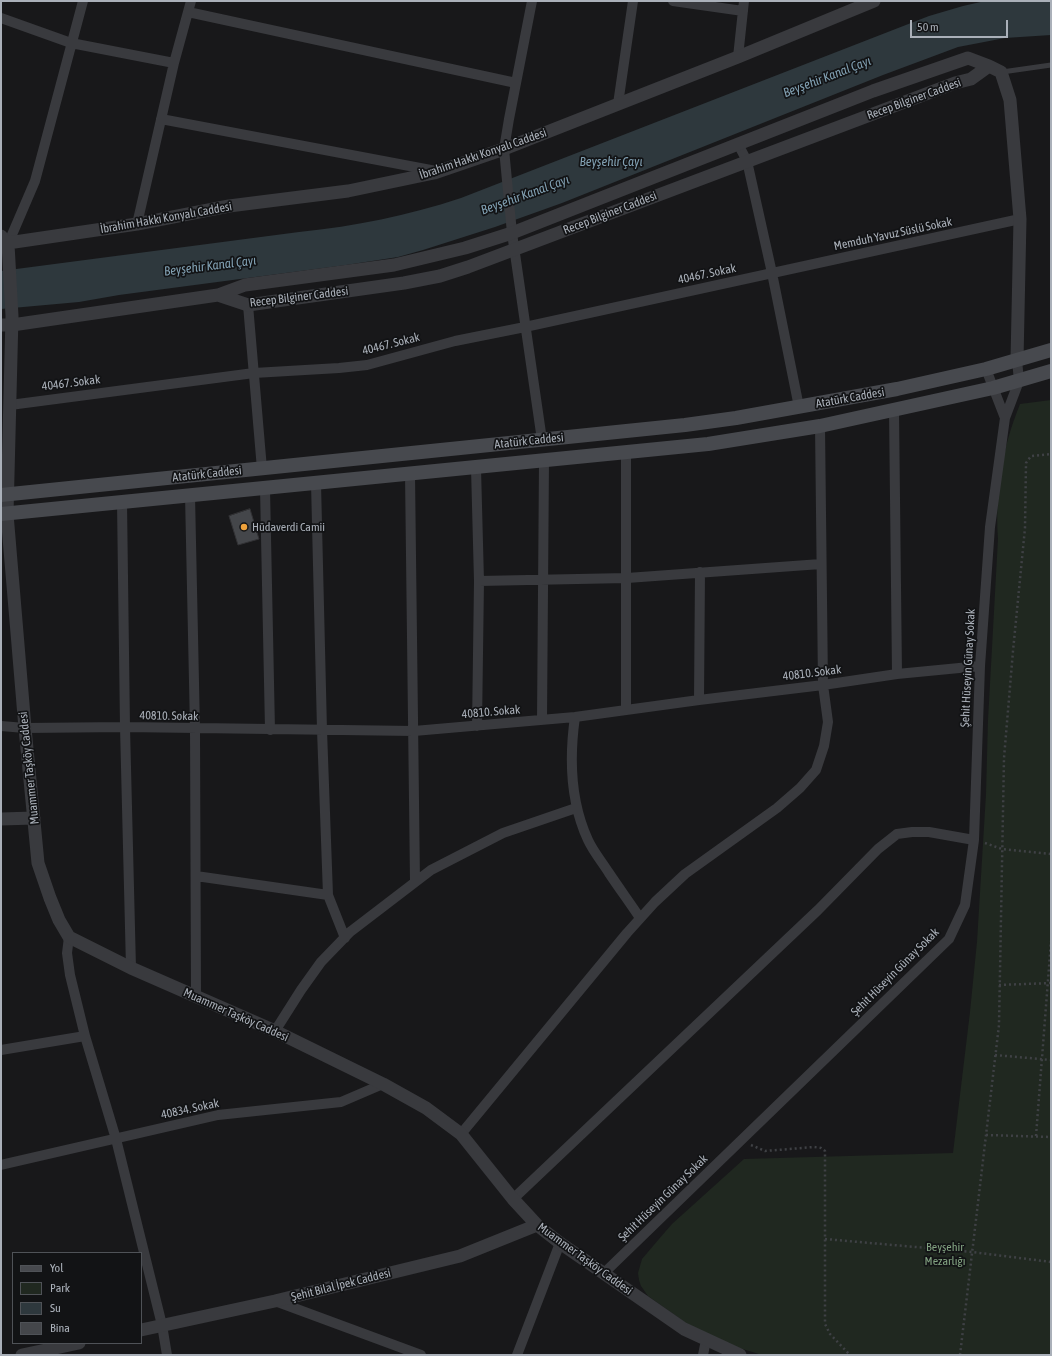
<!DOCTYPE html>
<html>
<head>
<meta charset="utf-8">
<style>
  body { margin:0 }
  #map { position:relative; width:1052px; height:1356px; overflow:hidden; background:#18181a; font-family:"Asap Condensed",sans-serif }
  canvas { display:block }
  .frame { position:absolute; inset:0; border:2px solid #aab0b9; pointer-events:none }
  .legend { position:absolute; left:12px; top:1252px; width:130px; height:92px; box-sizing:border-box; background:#121315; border:1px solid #4f5257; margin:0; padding:5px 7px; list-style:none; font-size:12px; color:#aab0b9 }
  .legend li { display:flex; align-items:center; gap:8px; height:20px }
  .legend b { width:20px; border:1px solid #4f5257 }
  .scale { position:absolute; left:910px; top:20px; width:98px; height:18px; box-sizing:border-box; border:2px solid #aab0b9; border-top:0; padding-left:5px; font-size:12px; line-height:14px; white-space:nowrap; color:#aab0b9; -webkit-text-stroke:3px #121315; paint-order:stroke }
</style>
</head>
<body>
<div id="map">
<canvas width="1052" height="1356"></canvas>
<div class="frame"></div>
<ul class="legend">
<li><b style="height:5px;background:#47494e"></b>Yol</li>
<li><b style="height:11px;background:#202820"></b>Park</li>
<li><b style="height:11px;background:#2e383d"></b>Su</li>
<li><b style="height:11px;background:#44464a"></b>Bina</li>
</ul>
<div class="scale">50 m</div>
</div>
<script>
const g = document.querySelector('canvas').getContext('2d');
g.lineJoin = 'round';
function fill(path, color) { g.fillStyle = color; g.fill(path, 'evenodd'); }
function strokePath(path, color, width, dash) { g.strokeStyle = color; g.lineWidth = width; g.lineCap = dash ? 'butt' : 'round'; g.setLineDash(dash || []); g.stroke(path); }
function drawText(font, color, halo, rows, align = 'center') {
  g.font = font + ' "Asap Condensed",sans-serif'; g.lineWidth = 3.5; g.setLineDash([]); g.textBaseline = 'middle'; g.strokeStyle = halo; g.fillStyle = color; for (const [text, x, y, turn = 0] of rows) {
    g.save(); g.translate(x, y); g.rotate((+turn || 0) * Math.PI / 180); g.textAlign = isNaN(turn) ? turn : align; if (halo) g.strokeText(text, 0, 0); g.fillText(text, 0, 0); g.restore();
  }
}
const green = new Path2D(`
  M 1051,400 L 1051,1355 L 762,1355 L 733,1346 L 689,1325 L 648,1296 L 641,1286 L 639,1280 L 638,1273 L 642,1259 L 659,1239 L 672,1224 L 744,1159 L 953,1153 L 970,1012 L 977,942 L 986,794 L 988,720 L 998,539 C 995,491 1002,449 1020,404 Z`);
const water = new Path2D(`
  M 985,1 L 1051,1 L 1051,35 L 1005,38 L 958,47 L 883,75 L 562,203 L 495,227 L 423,250 L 398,257 L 346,265 L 119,295 L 79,302 L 1,309 L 1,271 L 299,232 C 357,226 406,216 461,198 L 929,16 L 963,6 Z`);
const building = new Path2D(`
  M 250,509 L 259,539 L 238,545 L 229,516 Z`);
const path = new Path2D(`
  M 985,843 L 1002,849 L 1051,854
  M 999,985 L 1051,983
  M 995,1055 L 1051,1060
  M 986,1135 L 1051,1137
  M 1036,1136 L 1051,941
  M 751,1145 L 765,1151 L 814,1147 L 821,1148 L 825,1151 L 825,1324 L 830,1334 L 850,1355
  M 825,1239 L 972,1252 L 1051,1262
  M 960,1355 L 999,1025 L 1004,758 L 1013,651 L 1025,528 L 1026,463 L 1031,456 L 1051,454`);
const service = new Path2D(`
  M 1002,72 L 1051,65`);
const minor = new Path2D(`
  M 532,1 L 509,119 L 504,149 L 512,233 L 542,440
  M 673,1 L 743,11
  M 188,12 L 516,83
  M 1,18 L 71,43 L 174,63
  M 738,57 L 744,1
  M 618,104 L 633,1
  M 161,119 L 436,171
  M 738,144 L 747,161 L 772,273 L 799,407
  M 137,224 L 174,63 L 191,1
  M 8,244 L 35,181 L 83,1
  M 248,305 L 262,469
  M 986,369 L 1005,418
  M 10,405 L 254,373 L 339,368 L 367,365 L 455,341 L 525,327 L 1020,219
  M 894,410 L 897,674
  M 626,453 L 626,710
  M 476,468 L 479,581 L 477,726
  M 410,474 L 415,882
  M 316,483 L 322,730 L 328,895 L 345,938
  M 265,488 L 270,730
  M 190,495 L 195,729 L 196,997
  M 122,502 L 125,727 L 131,968
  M 479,581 L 627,578 L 821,564
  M 699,700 L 700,572
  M 575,717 C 569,759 570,801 588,840 C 593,851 602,862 609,873 C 619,888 630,903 640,918
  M 542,720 L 544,461
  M 1,726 L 25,728 L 125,727 L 414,731 L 575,717 L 699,700 L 823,685 L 897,674 L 980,666
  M 196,876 L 328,895
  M 69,937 L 67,953 L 70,975 L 85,1036 L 116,1139 L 162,1325 L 167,1355
  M 275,1031 L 301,990 L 321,962 L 350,932 L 431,870 L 503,833 L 576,808
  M 1,1050 L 85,1036
  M 461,1134 L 627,933 L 655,902 L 685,874 L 777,808 L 800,788 L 816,770 L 824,746 L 828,722 L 823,685 L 820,426
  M 1,1165 L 218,1115 L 341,1102 L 383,1084
  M 513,1199 L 818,910 L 878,849 L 897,834 L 912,832 L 929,832 L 974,840
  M 603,1274 L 949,939 L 965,905 L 974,840 L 980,666 L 990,527 L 1005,418 L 1019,381 L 1017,360
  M 275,1301 L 421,1355
  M 517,1355 L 560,1243
  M 703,1355 L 706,1340`);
const tertiary = new Path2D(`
  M 968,58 L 989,66 L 971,79 L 955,83 L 468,267 L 440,276 L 404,283 L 248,305 L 218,295 L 245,285 L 394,265 L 465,248 L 512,233 L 873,91 Z
  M 989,66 L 1001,72 L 1010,100 L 1020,219 L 1017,360
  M 1,236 L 8,244 L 12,316 L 7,514 L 25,728 L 38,863 L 50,898 L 59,920 L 69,937 L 131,968 L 275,1031 L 383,1084 L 426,1108 L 461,1134 L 513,1199 L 537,1225 L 560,1243 L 684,1329 L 740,1355
  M 1,244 L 137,224 L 229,206 L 348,191 L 434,173 L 504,149 L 738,57 L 874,1
  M 1,325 L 12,325 L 218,295
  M 1,819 L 34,818
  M 141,1330 L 275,1301 L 460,1256 L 537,1225
  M 22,1355 L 79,1343`);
const secondary = new Path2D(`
  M 1,495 L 685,425 L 736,418 L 897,389 L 986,369 L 1051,350
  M 1,514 L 708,444 L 820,426 L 993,388 L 1051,371`);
const markers = [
  [244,527,4,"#eea13b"]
];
const streetNames = [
  ["Recep Bilginer Caddesi",914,99,-20],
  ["İbrahim Hakkı Konyalı Caddesi",483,154,-19],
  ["Recep Bilginer Caddesi",610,213,-21],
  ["İbrahim Hakkı Konyalı Caddesi",166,218,-10],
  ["Memduh Yavuz Süslü Sokak",893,234,-12],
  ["40467. Sokak",707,274,-12],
  ["Recep Bilginer Caddesi",299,297,-7],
  ["40467. Sokak",391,344,-14],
  ["40467. Sokak",71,383,-7],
  ["Atatürk Caddesi",850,398,-10],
  ["Atatürk Caddesi",529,441,-6],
  ["Atatürk Caddesi",207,474,-6],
  ["Şehit Hüseyin Günay Sokak",968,668,-87],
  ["40810. Sokak",812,673,-7],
  ["40810. Sokak",491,712,-5],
  ["40810. Sokak",169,716,1],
  ["Muammer Taşköy Caddesi",29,768,-96],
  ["Şehit Hüseyin Günay Sokak",895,972,-45],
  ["Muammer Taşköy Caddesi",236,1015,24],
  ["40834. Sokak",190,1109,-12],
  ["Şehit Hüseyin Günay Sokak",663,1198,-44],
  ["Muammer Taşköy Caddesi",585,1259,36],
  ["Şehit Bilal İpek Caddesi",341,1285,-14]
];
const poiNames = [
  ["Hüdaverdi Camii",252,527]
];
const parkNames = [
  ["Beyşehir",945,1247],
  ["Mezarlığı",945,1261]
];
const waterNames = [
  ["Beyşehir Kanal Çayı",827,77,-21],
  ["Beyşehir Çayı",611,162],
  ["Beyşehir Kanal Çayı",525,195,-20],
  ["Beyşehir Kanal Çayı",210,266,-7]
];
fill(green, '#202820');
fill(water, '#2e383d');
fill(building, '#44464a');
strokePath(building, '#323235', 1);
strokePath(path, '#3f4145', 2.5, [2, 3]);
strokePath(service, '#393a3e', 5);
strokePath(minor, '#393a3e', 10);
strokePath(tertiary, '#393a3e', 13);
strokePath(secondary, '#47494e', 14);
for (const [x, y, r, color] of markers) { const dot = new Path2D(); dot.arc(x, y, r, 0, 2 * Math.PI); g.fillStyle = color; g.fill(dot); strokePath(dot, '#121315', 1.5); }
drawText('12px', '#aab0b9', '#121315', streetNames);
drawText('12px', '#aab0b9', '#121315', poiNames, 'left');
drawText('12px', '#83a382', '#121315', parkNames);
drawText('italic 13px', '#82a1b3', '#121315', waterNames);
</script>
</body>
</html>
